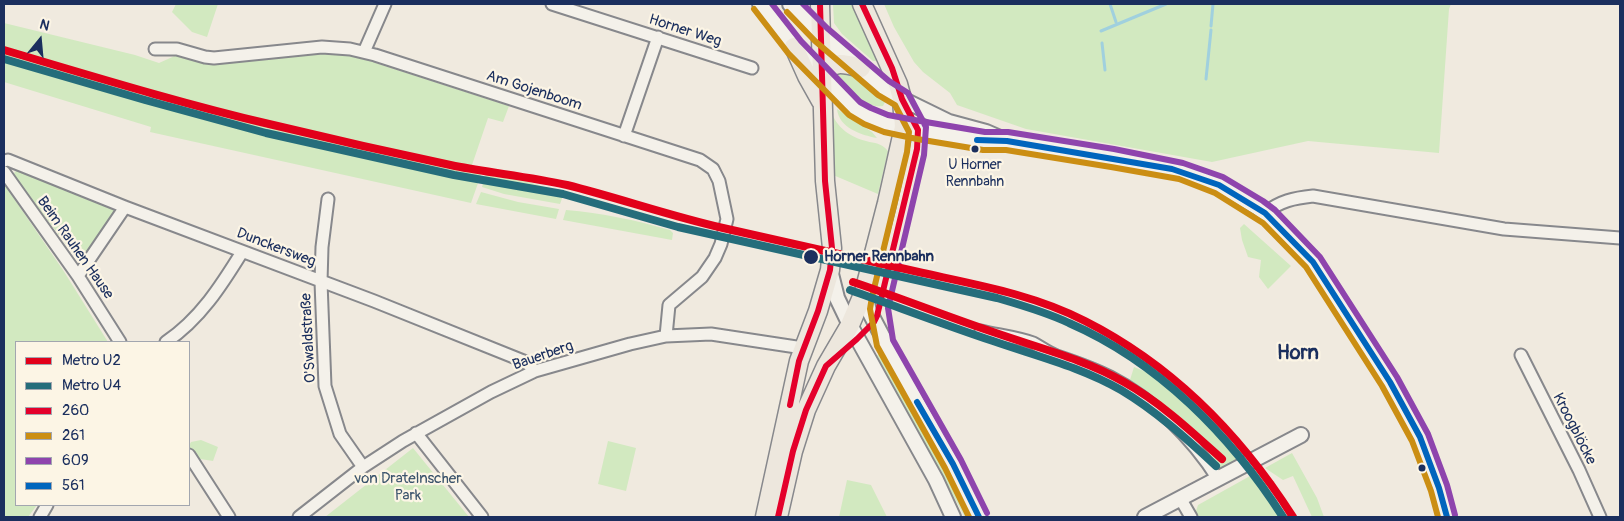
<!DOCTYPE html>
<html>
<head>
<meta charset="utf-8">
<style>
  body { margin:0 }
  #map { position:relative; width:1624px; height:521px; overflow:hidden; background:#f0eadf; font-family:Pangolin,sans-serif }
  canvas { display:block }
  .frame { position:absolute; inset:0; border:5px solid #1b2f5e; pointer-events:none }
  .legend { position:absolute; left:15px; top:341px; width:175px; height:165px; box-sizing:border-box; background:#fcf5e5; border:1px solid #a2a6af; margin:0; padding:6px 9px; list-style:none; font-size:15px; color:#1b2f5e }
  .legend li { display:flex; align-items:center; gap:10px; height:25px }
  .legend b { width:25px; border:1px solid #a2a6af }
  .north { position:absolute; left:15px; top:15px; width:50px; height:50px; -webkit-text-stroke:4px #fcf5e5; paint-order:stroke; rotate:17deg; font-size:14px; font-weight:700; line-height:20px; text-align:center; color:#1b2f5e }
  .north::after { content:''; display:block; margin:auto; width:18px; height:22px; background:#1b2f5e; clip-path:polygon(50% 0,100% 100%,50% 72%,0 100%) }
</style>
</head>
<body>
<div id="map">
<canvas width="1624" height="521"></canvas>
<div class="frame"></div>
<ul class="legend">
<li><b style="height:6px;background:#e2001a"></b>Metro U2</li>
<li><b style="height:6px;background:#256d7b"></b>Metro U4</li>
<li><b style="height:6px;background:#e4002b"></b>260</li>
<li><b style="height:6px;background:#cb8e13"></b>261</li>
<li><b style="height:6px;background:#8e44ad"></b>609</li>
<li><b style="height:6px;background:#0065bd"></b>561</li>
</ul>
<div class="north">N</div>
</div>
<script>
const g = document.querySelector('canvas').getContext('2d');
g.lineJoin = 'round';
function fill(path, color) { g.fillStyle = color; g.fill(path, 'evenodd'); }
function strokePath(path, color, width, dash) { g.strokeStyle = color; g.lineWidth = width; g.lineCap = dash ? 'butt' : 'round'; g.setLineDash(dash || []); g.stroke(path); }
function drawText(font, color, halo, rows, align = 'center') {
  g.font = font + ' Pangolin,sans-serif'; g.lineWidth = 4.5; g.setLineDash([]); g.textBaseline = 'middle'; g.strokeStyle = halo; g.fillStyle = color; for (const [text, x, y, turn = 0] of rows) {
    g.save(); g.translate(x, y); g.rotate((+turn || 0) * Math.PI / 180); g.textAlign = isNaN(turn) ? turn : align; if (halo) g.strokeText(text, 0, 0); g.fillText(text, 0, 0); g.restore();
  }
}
const green = new Path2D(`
  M 176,4 L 218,4 L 207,37 L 192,32 L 172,12 Z
  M 833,4 L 856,4 L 881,61 L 873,61 L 842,34 L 834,23 Z
  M 884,4 L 1451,4 L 1449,9 L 1439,153 L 1308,141 L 1212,162 L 1026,129 L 957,105 L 950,93 L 923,72 L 914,62 L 894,27 Z
  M 4,23 L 135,55 L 159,63 L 179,54 L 318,53 L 351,55 L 509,106 L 503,122 L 488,118 L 472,165 L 483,169 L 471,203 L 150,132 L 151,127 L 4,82 Z
  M 841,68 L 870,89 L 885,102 L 883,106 C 864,109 848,89 837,77 L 835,73 Z
  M 837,109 L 872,132 L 877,138 C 861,135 839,128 837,109 Z
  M 832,113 C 836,127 852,138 866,141 C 876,144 880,142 888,151 L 878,194 L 833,175 Z
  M 18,169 L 120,211 L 82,266 L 13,174 Z
  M 487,169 L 564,193 L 560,204 L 504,194 L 482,187 Z
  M 4,184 L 63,270 L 108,342 L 16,342 L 16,505 L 37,505 L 28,517 L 4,517 Z
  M 481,192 L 518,202 L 559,209 L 556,219 L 476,204 Z
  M 566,210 C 602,213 635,220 670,230 L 673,233 L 672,240 L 563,220 Z
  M 1244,224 L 1291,266 L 1268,289 L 1259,277 L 1261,260 L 1248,257 L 1242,240 L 1240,228 Z
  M 884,350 L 975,517 L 965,517 L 944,479 L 930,461 L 875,357 Z
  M 1134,367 L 1149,373 L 1188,398 L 1248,458 L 1220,473 C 1196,433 1168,407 1130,380 Z
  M 201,440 L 218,447 L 213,461 L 194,458 C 192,453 187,447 191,442 Z
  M 608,441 L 636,448 L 626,491 L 598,484 Z
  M 413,448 L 469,517 L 325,517 Z
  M 1292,453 L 1317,498 L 1324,517 L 1312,517 L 1293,476 L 1283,480 L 1265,468 Z
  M 1259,471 L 1275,482 L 1267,485 L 1281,517 L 1197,517 L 1195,514 L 1198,505 Z
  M 847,480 L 871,485 L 887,517 L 839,517 Z`);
const stream = new Path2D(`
  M 1110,4 L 1116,22
  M 1211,26 L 1213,4
  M 1101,31 L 1166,4
  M 1102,43 L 1105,70
  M 1206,79 L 1211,30`);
const minor = new Path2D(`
  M 552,4 L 752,68
  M 155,49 L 177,49 L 205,57 L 214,58 L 322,47 L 350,49 L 375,55 L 700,160 L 713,169 L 719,181 L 727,219 L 721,244 L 715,258 L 702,277 L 669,305 L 666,336
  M 364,52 L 385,4
  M 624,136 L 658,37
  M 4,161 L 8,160 L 125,207 L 374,301 L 526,362 L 535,371
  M 4,172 L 78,276 L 120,342
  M 328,199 L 322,247 L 321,282 L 325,386 L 340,434 L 363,467
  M 1265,213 C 1280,201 1294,198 1313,196 L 1504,229 L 1620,238
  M 78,276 L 125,207
  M 981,331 C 997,335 1017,337 1033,343 C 1041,347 1048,353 1057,356 C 1075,362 1093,368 1110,377 C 1153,399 1192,438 1218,479
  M 166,342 C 200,319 221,286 242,252
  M 1521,355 L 1579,470 L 1600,517
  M 416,433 L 482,517
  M 189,455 L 229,517
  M 1180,498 L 1191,517
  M 40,517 L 47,505
  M 299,517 L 363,467 L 403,441 L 491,392 L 535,371 L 630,344 L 666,336 L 711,334 L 803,348`);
const tertiary = new Path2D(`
  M 902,99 L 949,122 L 986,132 L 1002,139
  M 904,127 L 984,141 L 1007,141 L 1113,158 L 1181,171 L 1219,185 L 1258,208 L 1269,216 L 1289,236 L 1313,262 L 1390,382 L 1420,437 L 1439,488 L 1447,517
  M 830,270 L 837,298 L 850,325 L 936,480 L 953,517
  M 864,290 L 869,311 L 917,402 L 953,464 L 979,517
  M 1145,517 L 1301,435`);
const secondary = new Path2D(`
  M 761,4 L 794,47 L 849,103 L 862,113 L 878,121 L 904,127
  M 791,4 L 821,34 L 884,88 L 902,99`);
const primary = new Path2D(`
  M 794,47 L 807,76 L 821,101
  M 822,76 C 831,59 846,64 861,68
  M 765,517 L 799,361 L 818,311 L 830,270 L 832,248 L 825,181 L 820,4
  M 778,517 L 793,451 L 806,410 L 826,366 L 850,325 L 864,292 L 887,203 L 904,127 L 902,99 L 898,84 L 862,4`);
const bus1 = new Path2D(`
  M 790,405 L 799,361 L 818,311 L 830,270 L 832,248 L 825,181 L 820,4
  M 778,517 L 793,451 L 806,410 L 826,366 L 857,339 L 874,322 L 877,316 L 917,149 L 918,130 L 902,99 L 892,68 L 862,4`);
const bus2 = new Path2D(`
  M 754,9 L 788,53 L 849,115 L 864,124 L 884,132 L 917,139 L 983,150 L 1006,150 L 1111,167 L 1179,179 L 1215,193 L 1263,223 L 1306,267 L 1382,386 L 1412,441 L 1431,491 L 1438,517
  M 787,12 L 815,41 L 878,95 L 895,105 L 909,132 L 907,152 L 872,297 L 870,309 L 877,346 L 945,468 L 969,517`);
const bus3 = new Path2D(`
  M 772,4 L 801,41 L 860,102 L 871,108 L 888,115 L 920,121 L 985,132 L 1008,132 L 1114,149 L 1183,163 L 1223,177 L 1263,201 L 1275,210 L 1320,257 L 1397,377 L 1428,434 L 1447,485 L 1455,515
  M 803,4 L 827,28 L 889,81 L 908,93 L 926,127 L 924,155 L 888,308 L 893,340 L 961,460 L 987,513`);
const bus4 = new Path2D(`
  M 977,140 L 1007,141 L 1172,169 L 1219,185 L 1265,213 L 1313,262 L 1390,382 L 1420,437 L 1439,488 L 1447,517
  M 917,402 L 953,464 L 979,517`);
const metro1 = new Path2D(`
  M 4,50 C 92,76 180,103 269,124 C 331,139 393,153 455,166 C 492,173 530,177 567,185 C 619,198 670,216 723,228 C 790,243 857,258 923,273 C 978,285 1035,295 1085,321 C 1174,366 1240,434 1293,517
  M 853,282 C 901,298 948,317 996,333 C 1039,348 1084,359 1124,382 C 1160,402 1191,431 1222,459`);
const metro2 = new Path2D(`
  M 4,59 L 145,100 L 266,133 L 454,175 L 563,194 L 678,227 L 997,298 C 1021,305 1046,312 1069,323 C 1159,362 1231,436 1283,517
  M 850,290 C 898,307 945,325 993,341 C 1036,356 1081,367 1121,390 C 1156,411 1186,438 1216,466`);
const markers = [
  [975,149,4.5,"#1b2f5e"],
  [811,257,8,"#1b2f5e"],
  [1422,468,4.5,"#1b2f5e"]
];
const busNames = [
  ["U Horner",975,165],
  ["Rennbahn",975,182]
];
const streetNames = [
  ["Horner Weg",685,31,18],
  ["Am Gojenboom",534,91,18],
  ["Beim Rauhen Hause",75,248,55],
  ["Dunckersweg",276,248,21],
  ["O'Swaldstraße",309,338,-93],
  ["Bauerberg",543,356,-19],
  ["Kroogblöcke",1574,429,63]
];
const stopNames = [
  ["Horner Rennbahn",824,257]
];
const parkNames = [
  ["von Dratelnscher",408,479],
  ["Park",408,496]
];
const districtNames = [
  ["Horn",1298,354]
];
fill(green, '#d2e9c0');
strokePath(stream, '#a0d0de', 3);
strokePath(minor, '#87888c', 15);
strokePath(tertiary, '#87888c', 18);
strokePath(secondary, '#87888c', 20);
strokePath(primary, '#87888c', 21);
strokePath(minor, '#f4f1ea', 11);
strokePath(tertiary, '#f4f1ea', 14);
strokePath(secondary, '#f4f1ea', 16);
strokePath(primary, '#ede7dd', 18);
strokePath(bus1, '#e4002b', 6);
strokePath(bus2, '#cb8e13', 6);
strokePath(bus3, '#8e44ad', 6);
strokePath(bus4, '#0065bd', 6);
strokePath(metro1, '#e2001a', 8);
strokePath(metro2, '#256d7b', 8);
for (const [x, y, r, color] of markers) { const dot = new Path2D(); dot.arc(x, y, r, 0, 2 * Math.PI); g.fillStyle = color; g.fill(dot); strokePath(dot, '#fcf5e5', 2); }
drawText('14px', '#1b2f5e', '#fcf5e5', busNames);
drawText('15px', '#1b2f5e', '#fcf5e5', streetNames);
drawText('bold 15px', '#1b2f5e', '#fcf5e5', stopNames, 'left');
drawText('15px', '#3b546c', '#fcf5e5', parkNames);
drawText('bold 20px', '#1b2f5e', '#fcf5e5', districtNames);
</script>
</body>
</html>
